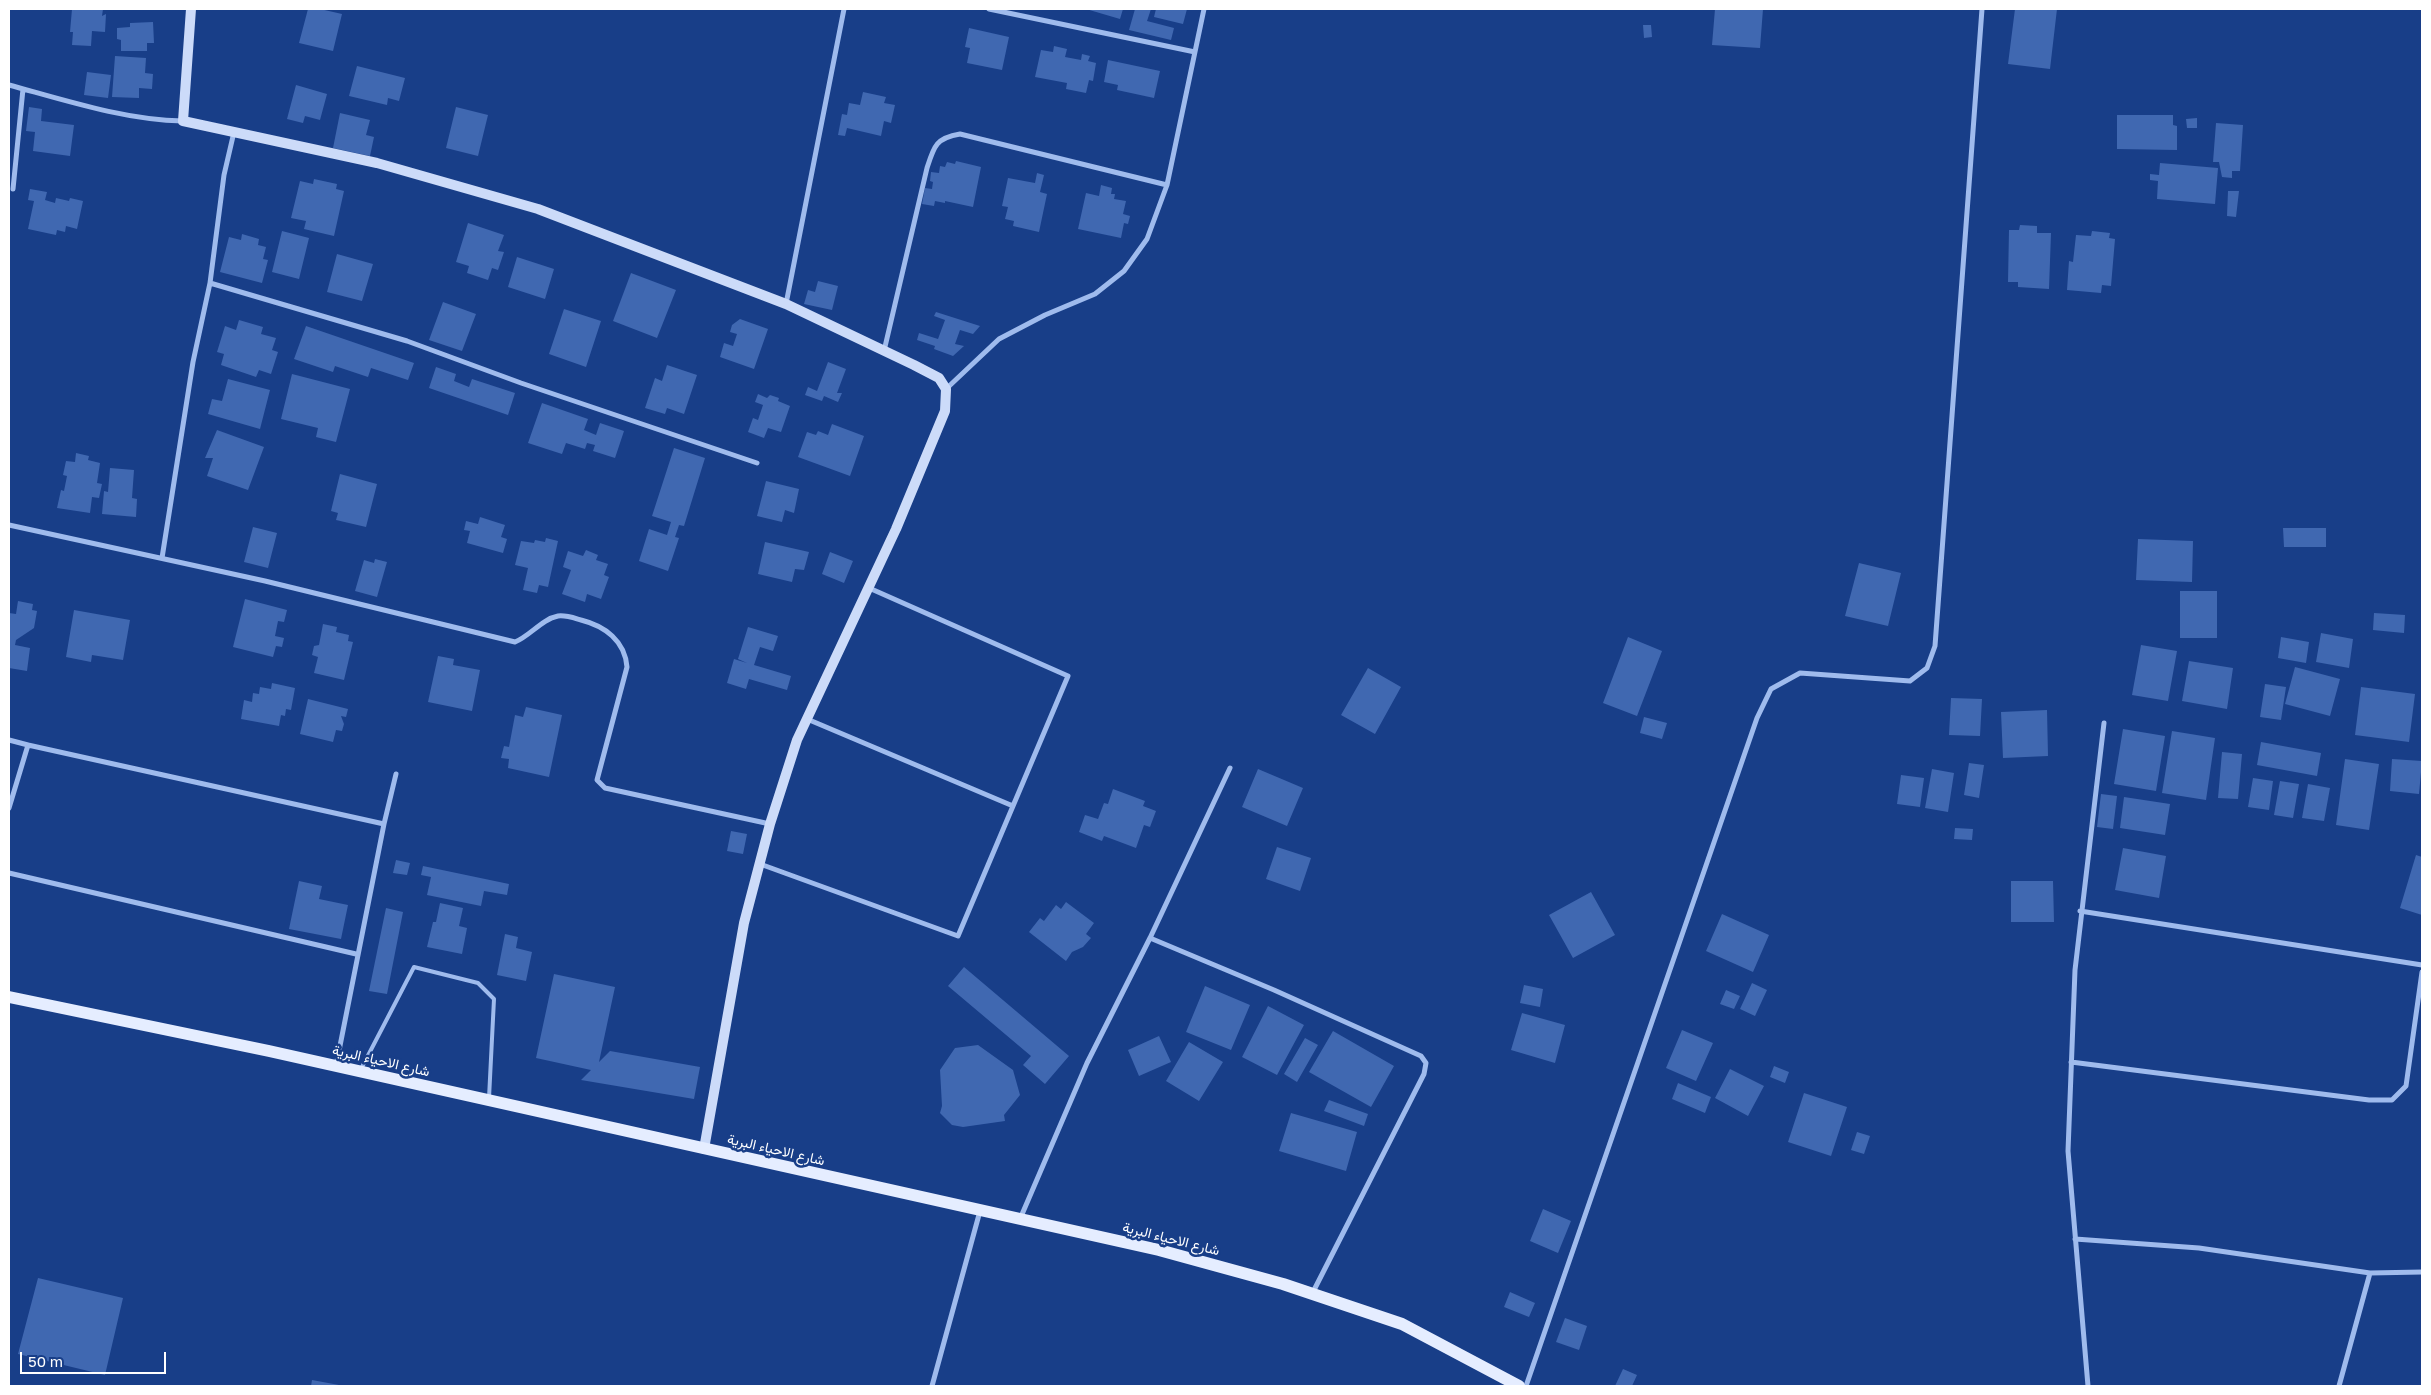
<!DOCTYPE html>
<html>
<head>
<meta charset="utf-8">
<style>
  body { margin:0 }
  #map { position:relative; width:2431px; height:1395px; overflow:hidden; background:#183e88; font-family:"Golos Text",sans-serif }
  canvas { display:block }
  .frame { position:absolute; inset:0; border:10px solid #fff; pointer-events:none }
  .scale { position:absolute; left:20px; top:1352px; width:146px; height:22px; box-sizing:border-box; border:2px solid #fff; border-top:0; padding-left:6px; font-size:15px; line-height:18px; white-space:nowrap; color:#fff; -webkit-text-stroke:4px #183e88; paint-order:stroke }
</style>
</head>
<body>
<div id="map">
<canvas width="2431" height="1395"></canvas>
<div class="frame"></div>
<div class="scale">50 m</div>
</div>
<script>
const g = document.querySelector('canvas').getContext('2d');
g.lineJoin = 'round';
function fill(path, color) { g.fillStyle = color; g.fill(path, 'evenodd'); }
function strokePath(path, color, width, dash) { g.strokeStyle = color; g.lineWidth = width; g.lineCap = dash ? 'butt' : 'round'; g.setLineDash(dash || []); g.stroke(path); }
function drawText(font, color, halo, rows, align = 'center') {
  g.font = font + ' "Golos Text",Vazirmatn,sans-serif'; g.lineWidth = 5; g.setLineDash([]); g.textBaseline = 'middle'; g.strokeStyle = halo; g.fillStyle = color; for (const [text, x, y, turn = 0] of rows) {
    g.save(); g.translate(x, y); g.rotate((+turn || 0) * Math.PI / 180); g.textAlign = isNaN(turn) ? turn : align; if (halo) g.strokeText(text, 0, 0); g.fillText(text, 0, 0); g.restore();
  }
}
const building = new Path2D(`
  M 72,9 L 103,9 L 102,16 L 106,14 L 105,32 L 92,31 L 91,46 L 72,45 L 73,32 L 70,32 Z
  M 308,9 L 320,9 L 342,14 L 333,51 L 299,43 Z
  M 1086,9 L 1123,9 L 1120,19 Z
  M 1135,9 L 1151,9 L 1147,21 L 1174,28 L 1171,40 L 1129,30 Z
  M 1156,9 L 1187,9 L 1183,24 L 1154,17 Z
  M 1715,9 L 1763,9 L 1760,48 L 1712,45 Z
  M 2015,9 L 2057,9 L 2050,69 L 2008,64 Z
  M 153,22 L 154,43 L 147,43 L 147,51 L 121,51 L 121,40 L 117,39 L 117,28 L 130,27 L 130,23 Z
  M 1643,25 L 1651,25 L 1652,37 L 1644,38 Z
  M 969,28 L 1009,37 L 1002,70 L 967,63 L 970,48 L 965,47 Z
  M 1054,46 L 1067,49 L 1065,57 L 1081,60 L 1082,54 L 1090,56 L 1088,61 L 1096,63 L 1093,81 L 1089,80 L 1086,93 L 1066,89 L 1067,83 L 1035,77 L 1041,50 L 1053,52 Z
  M 115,56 L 146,58 L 145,73 L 153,74 L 152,89 L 139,88 L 139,98 L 112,97 Z
  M 1108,60 L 1160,71 L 1154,98 L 1117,90 L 1118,85 L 1104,82 Z
  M 357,66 L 405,78 L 399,101 L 388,98 L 387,105 L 349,96 Z
  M 87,72 L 111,75 L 108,98 L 84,95 Z
  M 296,85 L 327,94 L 320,120 L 305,116 L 303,123 L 287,119 Z
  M 863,92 L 886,97 L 884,103 L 895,105 L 891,123 L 884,121 L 881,136 L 847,128 L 845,136 L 838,135 L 842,114 L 847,115 L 849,103 L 860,105 Z
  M 29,107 L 42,109 L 41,121 L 74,125 L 70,156 L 33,151 L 35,132 L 26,131 Z
  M 456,107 L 488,115 L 478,156 L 446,148 Z
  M 340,113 L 370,120 L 366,135 L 374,137 L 370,156 L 333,148 Z
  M 2117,115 L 2173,115 L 2173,125 L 2177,126 L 2177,150 L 2117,149 Z
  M 2197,118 L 2197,128 L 2187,128 L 2186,119 Z
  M 2216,123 L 2243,125 L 2240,171 L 2232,171 L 2232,178 L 2222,177 L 2219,162 L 2213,162 Z
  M 956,161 L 981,167 L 973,207 L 945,201 L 945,203 L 935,201 L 934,206 L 922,204 L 925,188 L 932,189 L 933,182 L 930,181 L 931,172 L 939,173 L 940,166 L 945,167 L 947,162 L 955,164 Z
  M 2160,163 L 2218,168 L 2215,204 L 2157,199 L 2158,181 L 2150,180 L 2150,174 L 2159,175 Z
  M 1037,173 L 1044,175 L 1040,192 L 1047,194 L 1039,232 L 1013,226 L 1014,221 L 1005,219 L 1008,207 L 1002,206 L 1008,178 L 1035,183 Z
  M 314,179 L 337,184 L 336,189 L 344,191 L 334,236 L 304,229 L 306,221 L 291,218 L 300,181 L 313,184 Z
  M 1101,185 L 1112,188 L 1111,194 L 1115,194 L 1114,199 L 1126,201 L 1123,214 L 1130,216 L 1128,224 L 1124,223 L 1121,238 L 1078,229 L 1086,193 L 1099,196 Z
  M 30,189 L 47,192 L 45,200 L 55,203 L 56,198 L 69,201 L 70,198 L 83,201 L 77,229 L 66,226 L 65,232 L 57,230 L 56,235 L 28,229 L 34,201 L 28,200 Z
  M 2228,191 L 2239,191 L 2236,217 L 2227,216 Z
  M 468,223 L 504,235 L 498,251 L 504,252 L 498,270 L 492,268 L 488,280 L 467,273 L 469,266 L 456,262 Z
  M 2020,225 L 2037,226 L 2037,233 L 2051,233 L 2049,289 L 2018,287 L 2018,282 L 2008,282 L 2009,230 L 2019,230 Z
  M 282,231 L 309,238 L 299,279 L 272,272 Z
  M 2092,231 L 2110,233 L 2109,238 L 2115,239 L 2111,286 L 2102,285 L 2101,293 L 2067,290 L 2069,261 L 2073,262 L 2076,235 L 2091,236 Z
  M 242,234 L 259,239 L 258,245 L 266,247 L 263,259 L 268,260 L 262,283 L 220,272 L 229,237 L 241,240 Z
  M 337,254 L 373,264 L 362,301 L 327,292 Z
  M 517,257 L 554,269 L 545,299 L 508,287 Z
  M 631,273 L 676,290 L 657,338 L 613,321 Z
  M 818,281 L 838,286 L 832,310 L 804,304 L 808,290 L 815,292 Z
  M 443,302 L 476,314 L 462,351 L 429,340 Z
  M 564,309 L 601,321 L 586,367 L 549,354 Z
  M 936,312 L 980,326 L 973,334 L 960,330 L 955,344 L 964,346 L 953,356 L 934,349 L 935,346 L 917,340 L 919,333 L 938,339 L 945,320 L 934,316 Z
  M 740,319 L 768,329 L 754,369 L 720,357 L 724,343 L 733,346 L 737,334 L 730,332 L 732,325 Z
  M 239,320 L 263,327 L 261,334 L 276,338 L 272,350 L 278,352 L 271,374 L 259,370 L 256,377 L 221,365 L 224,354 L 217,352 L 225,326 L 236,330 Z
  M 306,326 L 414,363 L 408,380 L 371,368 L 368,377 L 335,366 L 333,372 L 294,359 Z
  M 828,362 L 846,369 L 837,393 L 842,393 L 838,402 L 824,396 L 822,401 L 805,395 L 808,387 L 817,391 Z
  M 667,365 L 697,375 L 684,414 L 667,408 L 665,414 L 645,408 L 655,378 L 662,381 Z
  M 436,367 L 456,374 L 454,381 L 469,387 L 472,379 L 515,393 L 508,415 L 429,388 Z
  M 292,374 L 350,389 L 336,442 L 316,437 L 318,428 L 281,419 Z
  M 228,379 L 270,390 L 260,429 L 208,414 L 212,399 L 222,401 Z
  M 758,394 L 767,398 L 770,395 L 779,398 L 778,401 L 790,406 L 781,432 L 768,428 L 764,438 L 748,432 L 753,418 L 758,420 L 763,405 L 755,402 Z
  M 542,403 L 588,419 L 584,430 L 596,435 L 600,423 L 624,431 L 615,458 L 593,451 L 595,445 L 587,443 L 585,449 L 566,443 L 562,454 L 528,443 Z
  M 832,424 L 864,436 L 850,476 L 798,457 L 807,432 L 816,435 L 818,431 L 828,435 Z
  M 217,430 L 264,447 L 248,490 L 207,476 L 213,458 L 205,458 Z
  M 674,448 L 705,458 L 684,526 L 679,525 L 675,537 L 679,538 L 668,571 L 639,561 L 649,529 L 667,535 L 671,522 L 652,516 Z
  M 76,453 L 89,456 L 88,460 L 100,463 L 97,483 L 102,484 L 99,498 L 92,497 L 90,513 L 57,508 L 61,490 L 64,491 L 67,476 L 63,475 L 66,461 L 75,462 Z
  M 110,468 L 134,470 L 132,498 L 137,499 L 136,517 L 102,514 L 104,491 L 108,492 Z
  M 340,474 L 377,484 L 366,527 L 336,520 L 338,513 L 331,511 Z
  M 766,481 L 799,489 L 794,513 L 785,510 L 782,522 L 757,516 Z
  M 480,517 L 505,525 L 501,537 L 507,539 L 503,553 L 467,543 L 470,531 L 464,530 L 466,521 L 478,524 Z
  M 253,527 L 277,533 L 268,568 L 244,562 Z
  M 2283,528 L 2326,528 L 2326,547 L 2284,547 Z
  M 546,538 L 558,541 L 548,587 L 539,585 L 537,593 L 523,590 L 528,568 L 515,565 L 521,541 L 534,543 L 535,540 L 545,542 Z
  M 2138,539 L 2193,541 L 2192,582 L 2136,580 Z
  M 765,542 L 809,552 L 804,570 L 795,569 L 792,582 L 758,574 Z
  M 586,550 L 598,555 L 596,560 L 608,564 L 604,575 L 609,577 L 601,599 L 587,594 L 585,602 L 562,594 L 571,570 L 563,567 L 568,551 L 583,556 Z
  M 830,552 L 853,561 L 844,583 L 822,574 Z
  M 375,559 L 387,562 L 377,597 L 355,591 L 364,560 L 374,563 Z
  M 1859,563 L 1901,573 L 1888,626 L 1845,616 Z
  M 2180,591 L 2217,591 L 2217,638 L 2180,638 Z
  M 245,599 L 287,610 L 284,622 L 278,621 L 275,636 L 284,638 L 282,647 L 276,646 L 273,657 L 233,647 Z
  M 18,601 L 33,604 L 32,610 L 37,611 L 34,628 L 16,640 L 15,645 L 30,648 L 27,671 L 9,668 L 9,613 L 16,614 Z
  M 74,610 L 130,620 L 123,660 L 92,655 L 91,662 L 66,657 Z
  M 2374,613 L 2405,615 L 2404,633 L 2373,630 Z
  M 323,624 L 337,627 L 336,632 L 349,635 L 348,641 L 353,642 L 344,680 L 314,673 L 318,657 L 312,655 L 314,646 L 319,645 Z
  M 748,627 L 778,636 L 773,651 L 760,647 L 754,665 L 791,676 L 787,690 L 749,679 L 746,689 L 727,683 L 734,659 L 747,663 L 738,659 Z
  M 2321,633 L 2353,639 L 2349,668 L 2316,662 Z
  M 1628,637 L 1662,651 L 1637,716 L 1603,703 Z
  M 2281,637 L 2309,642 L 2306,663 L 2278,658 Z
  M 2141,645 L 2177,651 L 2168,701 L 2132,695 Z
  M 438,656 L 454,659 L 453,665 L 480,670 L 472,711 L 428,702 Z
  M 2189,661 L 2233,668 L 2227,709 L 2182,701 Z
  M 2295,667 L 2340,679 L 2330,716 L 2285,704 Z
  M 1368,668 L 1401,687 L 1375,734 L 1341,715 Z
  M 272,683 L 295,688 L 291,710 L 286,709 L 285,716 L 281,715 L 279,726 L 241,719 L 244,700 L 252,702 L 253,693 L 259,694 L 260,687 L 271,689 Z
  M 2265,684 L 2286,687 L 2281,720 L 2260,717 Z
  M 2361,687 L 2415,694 L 2409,742 L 2355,735 Z
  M 1951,698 L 1982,699 L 1980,736 L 1949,735 Z
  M 308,699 L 348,709 L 346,717 L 341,716 L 344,724 L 342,731 L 336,730 L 333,742 L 300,734 Z
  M 526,707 L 562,715 L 549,777 L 508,768 L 509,759 L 501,758 L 504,746 L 509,747 L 515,715 L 523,717 Z
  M 2047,710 L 2048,756 L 2003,758 L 2001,712 Z
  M 1644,717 L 1667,723 L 1662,739 L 1640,733 Z
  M 2123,729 L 2165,736 L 2156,791 L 2114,784 Z
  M 2172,731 L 2215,738 L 2206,800 L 2162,793 Z
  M 2261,742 L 2321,753 L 2317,776 L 2257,765 Z
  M 2222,752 L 2242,754 L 2238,799 L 2218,798 Z
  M 2345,759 L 2379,764 L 2369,830 L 2336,825 Z
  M 2392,759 L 2422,761 L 2419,794 L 2390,791 Z
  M 1969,763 L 1984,765 L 1979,798 L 1964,795 Z
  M 1258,769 L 1303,788 L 1287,826 L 1242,807 Z
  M 1932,769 L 1954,773 L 1948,812 L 1925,808 Z
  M 1901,775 L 1924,778 L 1920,807 L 1897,804 Z
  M 2253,778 L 2273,781 L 2269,810 L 2248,807 Z
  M 2280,781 L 2299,784 L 2293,818 L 2274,815 Z
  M 2308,784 L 2330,788 L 2324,821 L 2302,818 Z
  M 1113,789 L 1145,801 L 1143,806 L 1156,811 L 1150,827 L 1144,825 L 1136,848 L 1104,836 L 1102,841 L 1079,832 L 1085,815 L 1098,819 L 1104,803 L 1108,804 Z
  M 2101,794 L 2117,796 L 2113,829 L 2097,827 Z
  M 2124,797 L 2170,804 L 2165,835 L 2120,828 Z
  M 1955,828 L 1973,829 L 1972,840 L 1954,839 Z
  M 731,831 L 747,834 L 743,854 L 727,851 Z
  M 1277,847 L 1311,858 L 1300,891 L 1266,879 Z
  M 2123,848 L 2166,856 L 2159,898 L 2115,890 Z
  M 2416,855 L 2422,857 L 2422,915 L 2400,908 Z
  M 396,860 L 410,863 L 407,875 L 393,873 Z
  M 423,866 L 509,884 L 507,895 L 484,891 L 481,906 L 427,895 L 431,877 L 421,875 Z
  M 299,881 L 322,886 L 319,899 L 348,905 L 341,939 L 289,929 Z
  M 2011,881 L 2053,881 L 2054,922 L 2011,922 Z
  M 1591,892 L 1615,935 L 1573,958 L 1549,915 Z
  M 1066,902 L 1094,923 L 1086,934 L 1091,938 L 1083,947 L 1072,952 L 1066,961 L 1029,932 L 1040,918 L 1044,921 L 1056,905 L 1061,909 Z
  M 440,903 L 463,908 L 459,926 L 467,928 L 462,954 L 427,947 L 433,922 L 436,922 Z
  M 386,908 L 403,912 L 387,994 L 369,991 Z
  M 1722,914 L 1769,935 L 1753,972 L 1706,951 Z
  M 505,934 L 518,937 L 516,948 L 532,952 L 526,981 L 497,975 Z
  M 964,967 L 1069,1056 L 1045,1084 L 1023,1065 L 1031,1056 L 948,986 Z
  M 554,974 L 615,987 L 599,1062 L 610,1051 L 700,1067 L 694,1099 L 581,1080 L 591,1070 L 536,1058 Z
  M 1752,983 L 1767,990 L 1755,1016 L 1740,1009 Z
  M 1524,985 L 1543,989 L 1540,1007 L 1520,1003 Z
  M 1205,986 L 1250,1005 L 1231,1050 L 1186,1032 Z
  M 1726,990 L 1740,996 L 1734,1009 L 1720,1004 Z
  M 1268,1006 L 1304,1025 L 1277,1075 L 1242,1057 Z
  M 1522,1013 L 1565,1025 L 1555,1063 L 1511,1050 Z
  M 1682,1030 L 1713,1043 L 1696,1081 L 1666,1068 Z
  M 1333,1031 L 1394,1066 L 1371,1107 L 1309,1072 Z
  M 1159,1036 L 1171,1062 L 1139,1076 L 1128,1050 Z
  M 1305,1038 L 1318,1045 L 1297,1082 L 1284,1074 Z
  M 1189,1042 L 1223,1062 L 1199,1101 L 1166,1081 Z
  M 978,1045 L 1013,1070 L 1020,1095 L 1004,1115 L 1005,1121 L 963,1127 L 952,1125 L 940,1113 L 942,1106 L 940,1070 L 955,1048 Z
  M 1774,1066 L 1789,1072 L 1785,1083 L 1770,1077 Z
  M 1730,1069 L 1764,1086 L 1748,1116 L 1715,1098 Z
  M 1678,1083 L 1711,1097 L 1705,1113 L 1672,1099 Z
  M 1804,1093 L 1847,1107 L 1831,1156 L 1788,1142 Z
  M 1329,1100 L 1368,1114 L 1364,1126 L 1324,1111 Z
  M 1291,1113 L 1357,1132 L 1346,1171 L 1279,1151 Z
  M 1857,1132 L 1870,1136 L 1864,1154 L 1851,1150 Z
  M 1543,1209 L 1571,1221 L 1558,1253 L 1530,1241 Z
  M 38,1278 L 123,1298 L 105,1375 L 18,1354 Z
  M 1510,1292 L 1535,1303 L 1529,1317 L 1504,1307 Z
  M 1565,1318 L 1587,1326 L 1579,1350 L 1556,1342 Z
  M 1623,1369 L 1637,1375 L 1632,1386 L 1615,1386 Z
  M 312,1380 L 339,1385 L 339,1386 L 311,1386 Z`);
const lane = new Path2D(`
  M 361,1069 L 414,967 L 478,983 L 494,999 L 489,1098`);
const street = new Path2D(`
  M 989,9 L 1195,52
  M 9,85 C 64,100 125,120 183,121
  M 13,189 L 23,89
  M 210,283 L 407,341 L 521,383 L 757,463
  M 786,304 L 844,9
  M 884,351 L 927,168 C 934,146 936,138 960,134 L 1167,185
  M 946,389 L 999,339 L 1045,315 L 1095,294 L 1124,271 L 1147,239 L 1167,185 L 1204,9
  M 9,525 L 265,581 L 515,642 C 530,636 542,619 558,616 C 566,615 574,618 581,620 C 605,626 625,641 627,667 L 597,780 L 605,788 L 770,824
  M 162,558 L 193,362 L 210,283 L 224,175 L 234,132
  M 807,719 L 1013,806
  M 9,740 L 28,745
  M 9,808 L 28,745 L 384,824 L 336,1066
  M 384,824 L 396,774
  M 760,864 L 958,936 L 1068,676 L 869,588
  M 9,873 L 356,954
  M 2080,911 L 2422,965
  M 1150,938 L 1274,990 L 1421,1056 L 1426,1063 L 1424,1074 L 1312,1294
  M 2071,1062 L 2369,1100 L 2392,1100 L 2406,1086 L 2422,972
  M 1020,1219 L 1087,1063 L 1150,938 L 1230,768
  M 2075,1239 L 2199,1248 L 2370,1273 L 2422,1272
  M 932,1386 L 980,1211
  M 1526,1386 L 1757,718 L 1771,689 L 1800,673 L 1910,681 L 1927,668 L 1935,646 L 1982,9
  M 2088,1386 L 2068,1151 L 2075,970 L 2104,723
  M 2339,1386 L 2370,1273`);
const secondary = new Path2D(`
  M 191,9 L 183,121 L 377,163 L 538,209 L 786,304 L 914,365 L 939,378 L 946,389 L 945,411 L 896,529 L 797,740 L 770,824 L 744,923 L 704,1149`);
const primary = new Path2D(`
  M 9,997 L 269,1051 L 1159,1250 L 1283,1284 L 1402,1324 L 1519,1386`);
const streetNames = [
  ["شارع الاحياء البرية",381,1061,13],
  ["شارع الاحياء البرية",776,1150,13],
  ["شارع الاحياء البرية",1171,1239,14]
];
fill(building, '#4068b1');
strokePath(lane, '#9fbbed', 4);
strokePath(street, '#9fbbed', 5);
strokePath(secondary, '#ccdbf9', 10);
strokePath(primary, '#e5edff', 12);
drawText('14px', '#fff', '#183e88', streetNames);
</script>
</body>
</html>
